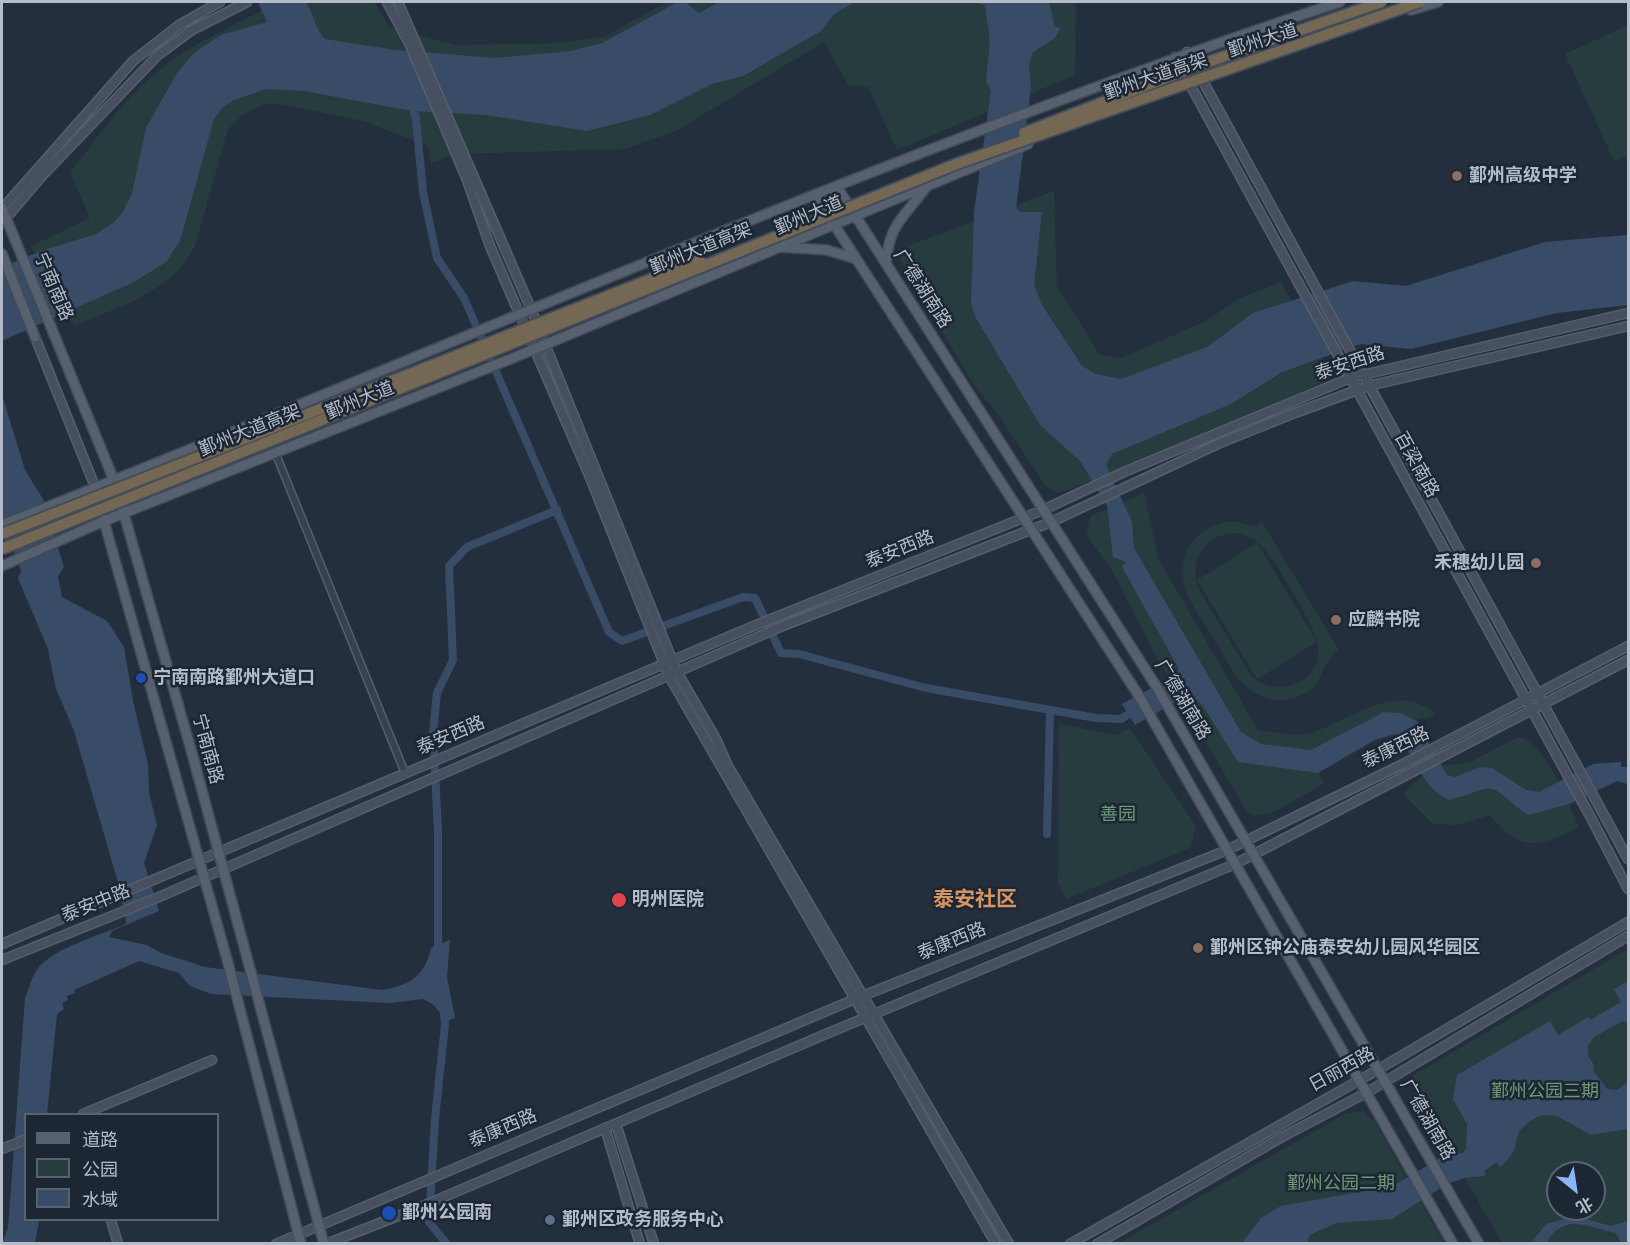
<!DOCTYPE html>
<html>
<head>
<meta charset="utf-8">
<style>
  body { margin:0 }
  #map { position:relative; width:1630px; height:1245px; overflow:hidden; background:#242f3e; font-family:"Space Grotesk","Noto Sans SC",sans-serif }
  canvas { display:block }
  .frame { position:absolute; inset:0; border:3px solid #b4bcc9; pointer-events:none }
  .legend { position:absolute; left:24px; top:1113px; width:195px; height:108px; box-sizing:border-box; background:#1d2633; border:2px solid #59626f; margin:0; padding:8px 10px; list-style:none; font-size:18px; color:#b4bcc9 }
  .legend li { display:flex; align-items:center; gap:12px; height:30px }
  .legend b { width:30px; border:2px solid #59626f }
  .north { position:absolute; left:1546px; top:1161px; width:60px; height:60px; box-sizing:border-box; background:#1d2633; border:2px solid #59626f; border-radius:50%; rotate:150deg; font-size:16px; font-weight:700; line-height:24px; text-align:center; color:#b4bcc9 }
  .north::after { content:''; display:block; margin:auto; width:21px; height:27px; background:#8ab4f8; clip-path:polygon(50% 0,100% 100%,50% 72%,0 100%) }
</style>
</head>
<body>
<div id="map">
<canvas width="1630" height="1245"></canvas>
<div class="frame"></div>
<ul class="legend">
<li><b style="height:8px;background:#56606e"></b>道路</li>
<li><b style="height:16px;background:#263c3f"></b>公园</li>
<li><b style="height:16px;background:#394c67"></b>水域</li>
</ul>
<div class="north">北</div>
</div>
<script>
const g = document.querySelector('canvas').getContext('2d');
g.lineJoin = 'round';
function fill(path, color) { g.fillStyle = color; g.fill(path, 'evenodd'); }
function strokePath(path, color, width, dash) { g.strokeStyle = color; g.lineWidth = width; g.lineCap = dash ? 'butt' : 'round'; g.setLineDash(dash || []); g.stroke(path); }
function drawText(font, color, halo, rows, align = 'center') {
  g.font = font + ' "Space Grotesk","Noto Sans SC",sans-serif'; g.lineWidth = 5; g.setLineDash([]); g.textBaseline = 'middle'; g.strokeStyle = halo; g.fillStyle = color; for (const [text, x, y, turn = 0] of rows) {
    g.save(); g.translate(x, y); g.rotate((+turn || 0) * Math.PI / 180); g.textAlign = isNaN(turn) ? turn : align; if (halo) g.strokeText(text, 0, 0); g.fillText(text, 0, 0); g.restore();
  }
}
const green = new Path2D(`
  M 279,2 L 375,2 L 389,27 L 455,45 L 561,43 L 604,37 L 667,2 L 1076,2 L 1075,75 L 897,150 L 868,87 L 848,85 L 824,42 L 676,131 L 625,149 L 456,154 L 431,163 L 428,146 L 363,121 L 280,104 L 264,104 L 242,115 L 228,129 L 195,246 C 168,295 122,305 74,326 L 31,246 L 90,218 L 70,173 C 95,140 123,100 155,74 C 191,43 237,24 279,2 Z
  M 1628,25 L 1628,155 L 1614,161 L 1565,54 Z
  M 1054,191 L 1057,286 L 1100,355 L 1121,358 L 1206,321 L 1242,297 L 1281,282 L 1330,374 L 1326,381 L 1230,424 L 1068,490 L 1056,493 L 1046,486 L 998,414 L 973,384 L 902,263 L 897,250 Z
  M 1144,493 L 1159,560 L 1258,730 C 1276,732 1297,738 1314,732 C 1351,720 1398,679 1436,715 L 1414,720 L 1318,772 L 1324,784 L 1274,812 L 1254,816 L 1246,810 L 1154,653 L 1114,574 L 1088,537 L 1087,529 L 1091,516 Z
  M 1232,521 L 1255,526 L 1262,522 L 1339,650 C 1318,663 1326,692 1289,699 C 1274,703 1258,697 1247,687 C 1233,676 1225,656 1216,641 C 1206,625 1192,608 1186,590 C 1173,555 1198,524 1232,521 ZM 1238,533 C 1247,536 1255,539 1262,546 C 1274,558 1315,627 1318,643 C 1324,682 1279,699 1252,677 L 1199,590 C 1187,560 1205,533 1238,533 Z
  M 1257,543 L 1317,642 L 1257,679 L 1197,580 Z
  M 1059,724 L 1116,735 L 1130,728 L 1196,826 L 1190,848 L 1066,899 L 1058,882 Z
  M 1518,737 C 1544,740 1569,804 1579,827 C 1537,848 1523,853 1489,815 L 1459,825 L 1433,824 L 1403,794 L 1422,776 L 1442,766 L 1470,762 Z
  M 1628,949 L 1628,1243 L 1502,1243 L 1411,1083 L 1414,1075 ZM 1558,1173 L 1594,1173 L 1594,1209 L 1558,1209 Z
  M 1363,1111 L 1376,1124 L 1444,1243 L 1117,1244 L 1345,1114 Z`);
const water = new Path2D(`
  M 258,2 L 306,2 C 313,14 316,30 325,39 L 396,50 L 495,58 L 571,51 L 602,43 L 678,2 L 685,2 L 699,13 L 719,2 L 855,2 L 834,14 L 821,31 L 743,76 L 712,84 L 650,115 L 587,131 L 486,115 L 412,111 L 304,91 L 266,89 L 234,100 L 222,108 L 214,119 L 180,241 L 166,262 L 134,282 L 2,341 L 2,267 L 41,251 L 96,234 L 113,223 L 123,212 L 132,193 L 146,128 L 177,73 L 194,53 L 221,35 L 267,22 Z
  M 974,2 L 1049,2 L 1055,27 L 1061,28 L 1054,39 L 1033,52 L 1029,65 L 1031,88 L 1016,208 L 1021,212 L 1042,212 L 1034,285 L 1042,305 L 1082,366 L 1096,374 L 1121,379 L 1207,347 L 1253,313 L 1353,281 L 1406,286 L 1545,242 L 1628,235 L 1628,305 L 1557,313 L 1411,349 L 1361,344 L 1282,372 L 1231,404 L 1112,454 L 1106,465 L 1132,522 L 1134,548 L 1241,732 L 1261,744 L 1311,750 L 1384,712 L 1400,713 L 1417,721 L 1447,775 L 1455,777 L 1480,767 L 1492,768 L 1526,790 L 1539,792 L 1593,764 L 1621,762 L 1621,767 L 1628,767 L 1628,784 L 1617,781 L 1569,804 L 1529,815 C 1515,810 1500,785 1485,789 C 1472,792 1461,798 1448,800 C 1420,785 1415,756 1396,734 L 1374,740 L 1318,773 L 1238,762 L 1203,706 L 1190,694 L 1135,725 L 1122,704 L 1176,675 L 1179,669 L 1122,567 L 1126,562 L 1113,557 L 1107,506 L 1081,462 L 1040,425 L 976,318 L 971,304 L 974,212 L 991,91 L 986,81 L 990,41 L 985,5 Z
  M 2,395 L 25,470 L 43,499 L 64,567 L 58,576 L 62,597 L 107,621 L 124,647 L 134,706 L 148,764 L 149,793 L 157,825 L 144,863 L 159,911 L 112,931 L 109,937 L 147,945 L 161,953 L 205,967 L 382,990 C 410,985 425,976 431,948 L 450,940 L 447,977 L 455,1018 L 441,1023 L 440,1013 L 434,1005 L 423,999 L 390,1003 L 211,994 L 190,986 L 179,973 L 139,961 L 74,990 L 75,993 L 67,996 L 68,1000 L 62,1003 L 64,1009 L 57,1014 L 47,1114 L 26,1114 L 26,1220 L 39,1220 L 35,1244 L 2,1243 L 8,1228 L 25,998 C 29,988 32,976 39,967 C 55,948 100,935 124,925 L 126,922 L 117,879 L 74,731 L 56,689 L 48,649 L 18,578 L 21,571 L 2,519 Z
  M 1628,981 L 1628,1023 L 1623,1021 L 1594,1037 L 1588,1046 L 1588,1056 L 1593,1063 L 1594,1072 L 1607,1089 L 1617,1090 L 1628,1082 L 1628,1129 L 1591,1135 L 1557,1116 L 1542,1115 L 1530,1121 L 1519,1131 L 1514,1151 L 1503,1165 L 1500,1167 L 1497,1162 L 1484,1171 L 1486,1175 L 1483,1176 L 1464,1178 L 1447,1184 L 1392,1219 L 1336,1223 L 1310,1235 L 1307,1243 L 1241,1244 L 1261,1218 L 1281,1206 L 1393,1186 L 1450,1152 L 1463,1153 L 1466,1149 L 1467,1124 L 1453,1099 L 1457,1075 L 1550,1021 L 1558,1035 L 1588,1017 L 1590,1020 L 1621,1002 L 1614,989 Z
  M 1575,1216 L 1611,1226 L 1628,1221 L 1628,1243 L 1621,1243 L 1616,1233 C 1586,1227 1565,1212 1546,1243 L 1531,1243 L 1546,1224 Z`);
const canal = new Path2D(`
  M 411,102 L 416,119 L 423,192 L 437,258 L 464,298 L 609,632 L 622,641 L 743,597 L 755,598 L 781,653 L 799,654 L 926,688 L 1096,718 L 1121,719 L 1137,709
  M 1047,834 L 1050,710
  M 438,953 L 438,830 L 433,733 L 437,693 L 453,660 L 449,566 L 467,547 L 557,510
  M 444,1013 L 445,1024 L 435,1119 L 429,1222 L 447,1244`);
const street = new Path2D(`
  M 275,452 L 405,773`);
const secondary = new Path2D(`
  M 387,2 L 410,45 L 467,180 L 490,246 L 589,475 L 669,676 L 996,1244
  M 398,2 L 531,309 L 677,672 L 716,739 L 728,766 L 1009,1244
  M 1187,52 L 1628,859
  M 1175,57 L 1568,776
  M 2,209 L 133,61 L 179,25 L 220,2
  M 2,223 L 42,176 L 158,55 L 192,30 L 247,2
  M 35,337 L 96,489 L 104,521
  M 1589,814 L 1628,889
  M 2,944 L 756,625 L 1043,510 L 1124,472 L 1350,378 L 1628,313
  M 2,960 L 159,897 L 785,625 L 1051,522 L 1220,443 L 1295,413 L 1368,386 L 1628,326
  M 83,1114 L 212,1060
  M 616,1124 L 654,1244
  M 605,1128 L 640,1244
  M 2,1149 L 26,1139
  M 111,1220 L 118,1244
  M 276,1244 L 855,999 L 1227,850 L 1403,764 L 1628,646
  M 326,1244 L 411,1211 L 826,1034 L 1235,864 L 1628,660
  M 1070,1244 L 1379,1069 L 1628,922
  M 1097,1244 L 1282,1137 L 1366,1093 L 1628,936`);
const primary = new Path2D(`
  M 1411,10 L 1438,2
  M 837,187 L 1156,686 L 1479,1244
  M 815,195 L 1139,696 L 1453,1244
  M 2,208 L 116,485
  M 779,247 L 827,250 L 856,259
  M 2,254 L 35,337
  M 886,264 C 889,223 905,217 927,186
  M 122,507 L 193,757 L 324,1244
  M 104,521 L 228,963 L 301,1244
  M 2,525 C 447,349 885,152 1340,2
  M 2,566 L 104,521 L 508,360 L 1028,144`);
const secondaryBridge = new Path2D(`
  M 1568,776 L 1589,814`);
const highwayBridge = new Path2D(`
  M 1024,133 L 1202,64 L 1382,2
  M 2,534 L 700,260
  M 2,549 L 959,163 L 1420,2`);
const markers = [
  [1457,176,6,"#8d6e63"],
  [1536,563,6,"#8d6e63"],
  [1336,620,6,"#8d6e63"],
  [141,678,6,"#1a4fb4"],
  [619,900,8,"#e0444e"],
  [1198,948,6,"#8d6e63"],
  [389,1213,8,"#1a4fb4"],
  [550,1220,6,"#5c6f8a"]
];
const streetNames = [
  ["鄞州大道",1263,41,-18],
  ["鄞州大道高架",1156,77,-19],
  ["鄞州大道",809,216,-23],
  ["鄞州大道高架",701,249,-22],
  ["宁南南路",53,287,67],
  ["广德湖南路",922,289,57],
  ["泰安西路",1350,364,-18],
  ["鄞州大道",360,401,-22],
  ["鄞州大道高架",250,431,-22],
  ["百梁南路",1416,465,61],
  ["泰安西路",900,550,-22],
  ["广德湖南路",1182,700,59],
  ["泰安西路",451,736,-23],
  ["泰康西路",1396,748,-26],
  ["宁南南路",207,749,75],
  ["泰安中路",96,904,-22],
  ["泰康西路",952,942,-22],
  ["日丽西路",1342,1070,-29],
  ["广德湖南路",1427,1120,60],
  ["泰康西路",503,1129,-23]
];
const poiNames = [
  ["鄞州高级中学",1469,176],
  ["禾穗幼儿园",1524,563,"right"],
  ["应麟书院",1348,620],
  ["宁南南路鄞州大道口",153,678],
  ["明州医院",632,900],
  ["鄞州区钟公庙泰安幼儿园风华园区",1210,948],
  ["鄞州公园南",402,1213],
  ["鄞州区政务服务中心",562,1220]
];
const parkNames = [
  ["善园",1118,815],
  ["鄞州公园三期",1545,1092],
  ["鄞州公园二期",1341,1184]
];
const quarterNames = [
  ["泰安社区",975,900]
];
fill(green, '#263c3f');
fill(water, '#394c67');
strokePath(canal, '#394c67', 8);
strokePath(street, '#565f6c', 9);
strokePath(secondary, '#565f6c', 11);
strokePath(primary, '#414a57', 12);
strokePath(street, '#38414e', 6);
strokePath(secondary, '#465061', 8);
strokePath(primary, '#56606e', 9);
strokePath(secondaryBridge, '#565f6c', 11, []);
strokePath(highwayBridge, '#434c59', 14, []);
strokePath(secondaryBridge, '#465061', 8);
strokePath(highwayBridge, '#746855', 10);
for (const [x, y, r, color] of markers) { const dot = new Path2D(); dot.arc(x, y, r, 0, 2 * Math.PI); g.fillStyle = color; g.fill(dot); strokePath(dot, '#1d2633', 2); }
drawText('18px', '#b4bcc9', '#1d2633', streetNames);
drawText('bold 18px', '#b4bcc9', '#1d2633', poiNames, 'left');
drawText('18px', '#6b9a76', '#1d2633', parkNames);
drawText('bold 21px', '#d59563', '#1d2633', quarterNames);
</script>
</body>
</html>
